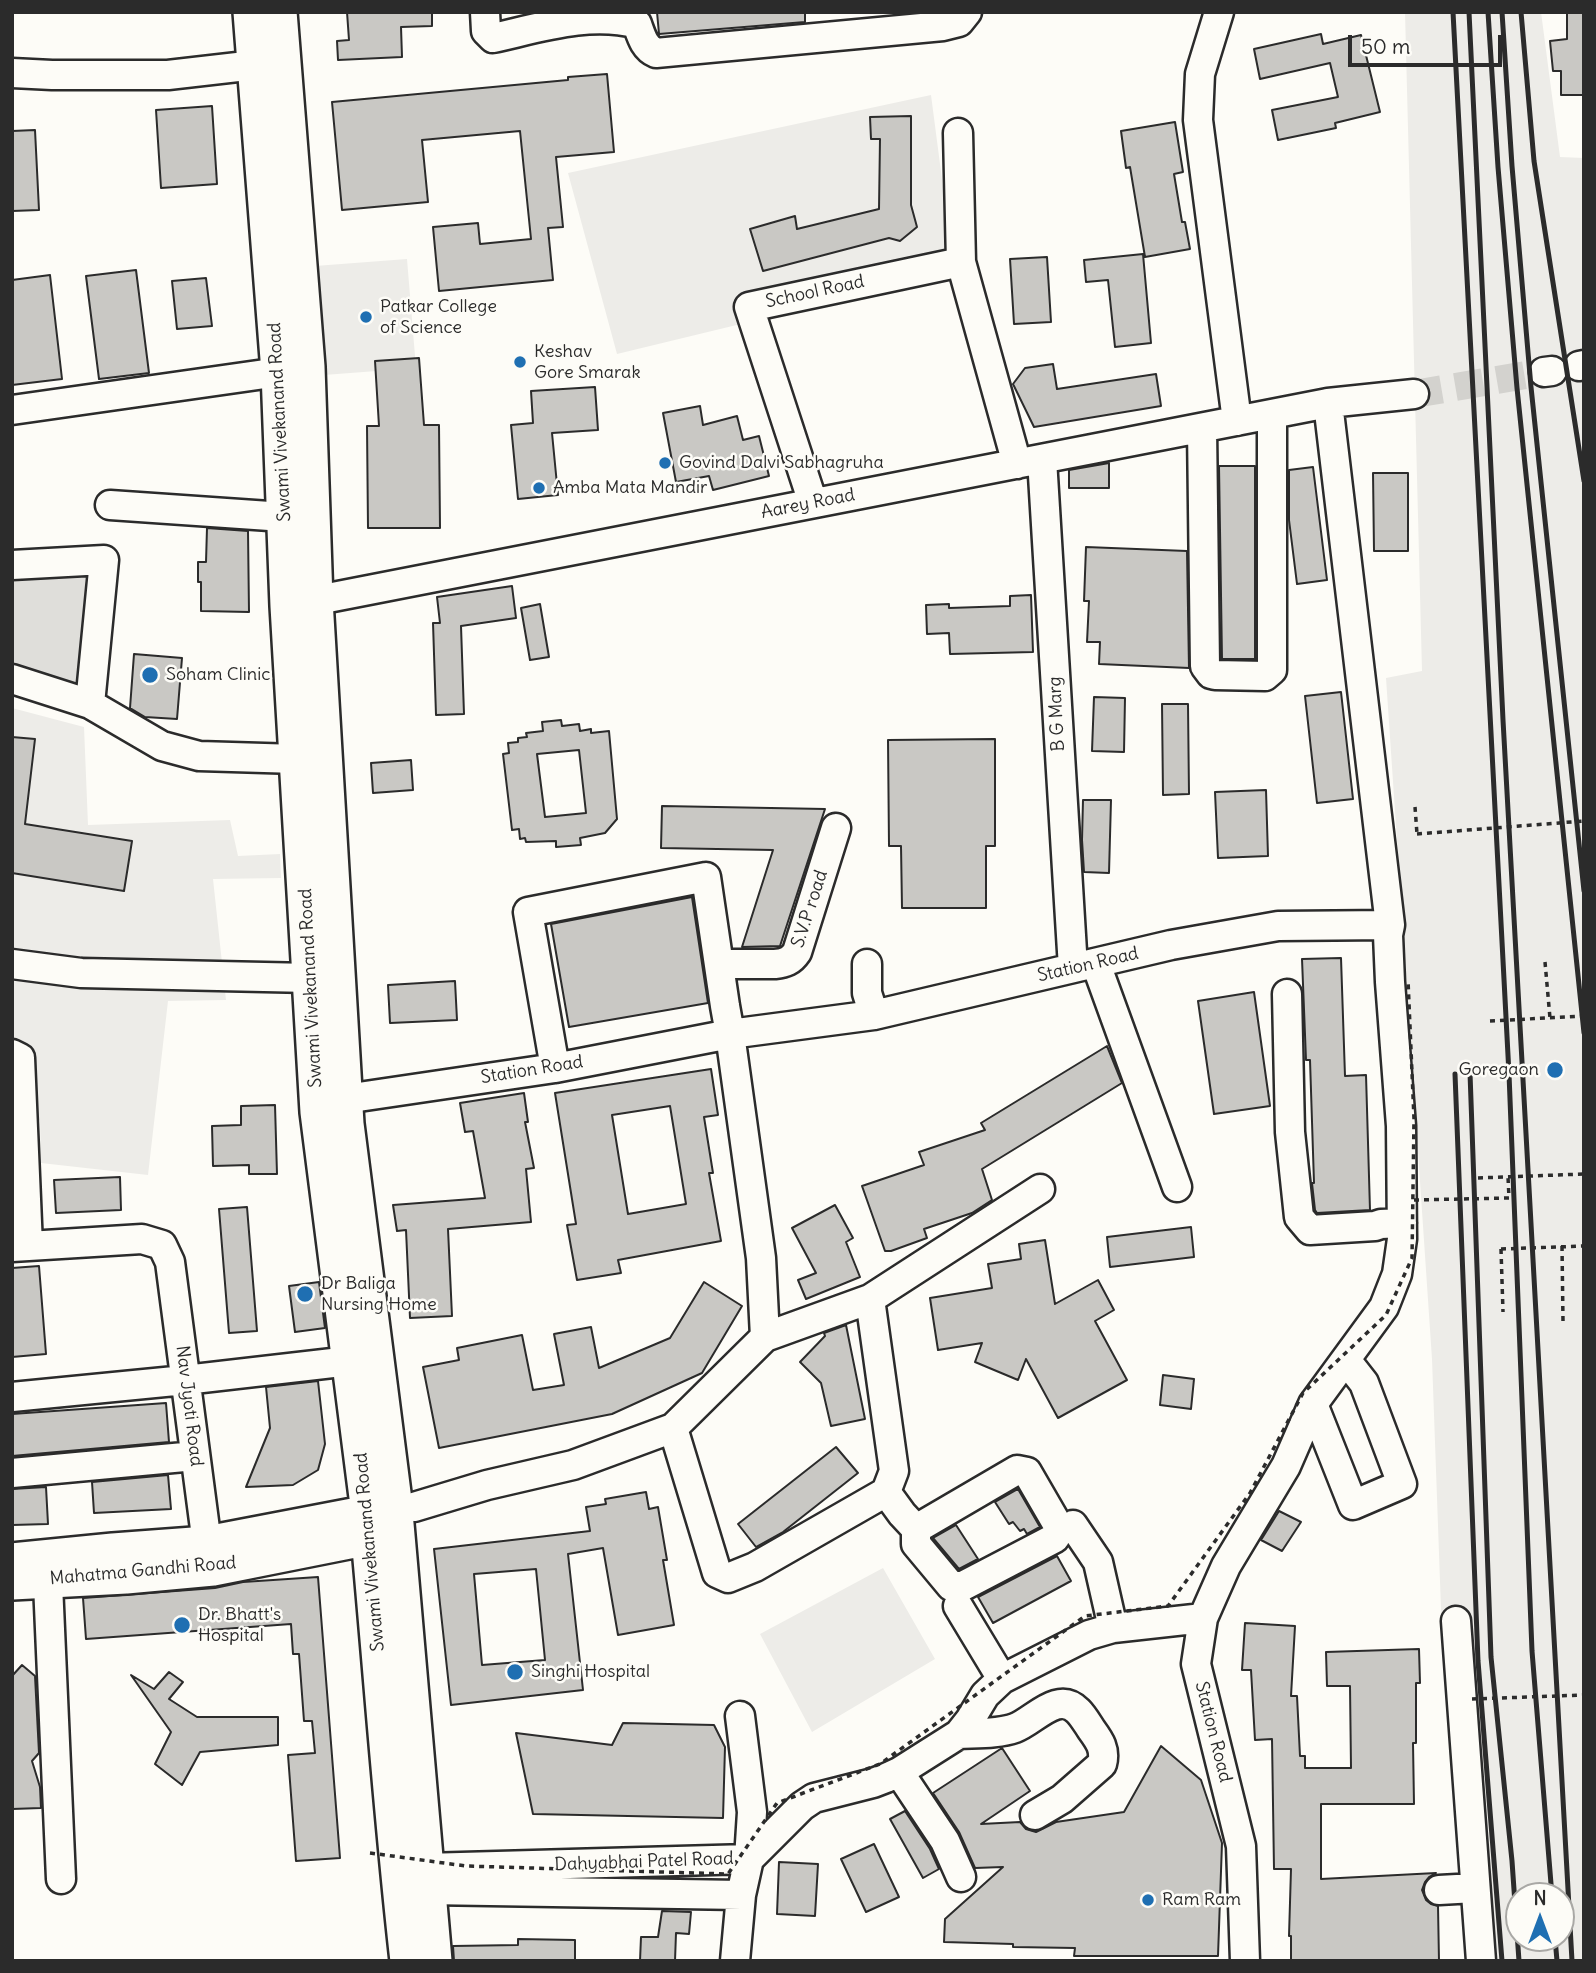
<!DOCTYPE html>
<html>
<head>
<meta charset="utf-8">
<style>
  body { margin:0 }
  #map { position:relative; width:1596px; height:1973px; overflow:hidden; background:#fdfcf7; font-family:Delius,sans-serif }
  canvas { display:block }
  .frame { position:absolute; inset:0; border:14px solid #2b2b2b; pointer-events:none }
  .north { position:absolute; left:1505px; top:1882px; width:70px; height:70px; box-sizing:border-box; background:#fdfcf7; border:2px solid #a9a8a5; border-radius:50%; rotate:0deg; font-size:19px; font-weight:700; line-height:28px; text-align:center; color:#2b2b2b }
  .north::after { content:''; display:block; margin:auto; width:24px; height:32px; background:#1f6fb2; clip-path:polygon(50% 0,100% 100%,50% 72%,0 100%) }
  .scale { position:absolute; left:1348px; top:35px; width:154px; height:32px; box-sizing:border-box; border:4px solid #2b2b2b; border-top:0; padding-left:9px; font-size:21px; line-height:24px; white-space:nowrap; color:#2b2b2b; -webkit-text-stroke:5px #fdfcf7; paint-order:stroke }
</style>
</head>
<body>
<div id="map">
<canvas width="1596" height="1973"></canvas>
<div class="frame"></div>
<div class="north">N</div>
<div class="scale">50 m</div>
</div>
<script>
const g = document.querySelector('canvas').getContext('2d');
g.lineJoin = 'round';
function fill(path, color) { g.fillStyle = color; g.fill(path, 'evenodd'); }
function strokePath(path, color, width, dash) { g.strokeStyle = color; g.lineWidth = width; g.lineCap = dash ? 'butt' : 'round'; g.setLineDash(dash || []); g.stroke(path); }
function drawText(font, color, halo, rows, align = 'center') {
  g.font = font + ' Delius,sans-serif'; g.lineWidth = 5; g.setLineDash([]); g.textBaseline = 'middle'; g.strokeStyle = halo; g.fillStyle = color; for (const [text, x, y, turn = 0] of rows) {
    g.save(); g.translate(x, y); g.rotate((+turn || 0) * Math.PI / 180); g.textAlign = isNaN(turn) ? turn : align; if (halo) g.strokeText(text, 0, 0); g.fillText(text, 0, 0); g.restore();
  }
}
const built = new Path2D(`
  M 1405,12 L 1541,12 L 1560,157 L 1584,158 L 1584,1961 L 1478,1961 L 1459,1759 L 1441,1609 L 1432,1359 L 1386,678 L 1422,671 ZM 1519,1896 L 1561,1896 L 1561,1938 L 1519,1938 Z
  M 931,95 L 955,279 L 782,314 L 617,354 L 568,173 Z
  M 407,259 L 416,368 L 324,375 L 315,266 Z
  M 12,708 L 84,727 L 88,825 L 230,820 L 238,856 L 280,854 L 281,878 L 213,879 L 226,1000 L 168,1001 L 148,1175 L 41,1163 L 40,1121 L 32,1112 L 29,1047 L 12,1046 Z
  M 883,1568 L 935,1659 L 812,1732 L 760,1634 Z`);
const green = new Path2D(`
  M 86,574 L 79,684 L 12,666 L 12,579 Z`);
const building = new Path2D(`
  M 347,12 L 432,12 L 432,26 L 401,27 L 402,57 L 338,60 L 337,41 L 349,40 Z
  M 657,12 L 805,12 L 805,22 L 659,34 Z
  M 1567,12 L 1584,12 L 1584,95 L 1561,95 L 1561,71 L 1553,71 L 1550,41 L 1567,39 Z
  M 1321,34 L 1323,44 L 1361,35 L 1380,112 L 1335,123 L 1336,128 L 1278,140 L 1272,110 L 1338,97 L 1330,63 L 1260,79 L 1254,49 Z
  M 607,74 L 614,152 L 556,157 L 563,227 L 548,228 L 553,280 L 439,291 L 433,227 L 478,223 L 480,244 L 531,239 L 520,131 L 422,140 L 428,202 L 342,210 L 332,102 L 568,80 L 568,77 Z
  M 212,106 L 217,184 L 161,188 L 156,110 Z
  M 911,116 L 911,205 L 917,227 L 900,241 L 889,238 L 763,271 L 750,229 L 795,216 L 797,229 L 879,209 L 880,139 L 871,139 L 870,117 Z
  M 1175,122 L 1183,172 L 1174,174 L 1182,222 L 1185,222 L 1190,249 L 1145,257 L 1130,167 L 1126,168 L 1121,131 Z
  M 35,130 L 39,210 L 12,211 L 12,131 Z
  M 1143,254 L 1151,343 L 1115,347 L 1108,280 L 1086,282 L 1084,260 Z
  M 1047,257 L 1051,322 L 1014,324 L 1010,259 Z
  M 136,270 L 149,373 L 99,379 L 86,276 Z
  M 50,275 L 62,379 L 12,385 L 12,280 Z
  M 206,278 L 212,326 L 177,329 L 172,281 Z
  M 419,358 L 424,425 L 439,425 L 440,528 L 368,528 L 367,426 L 379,426 L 375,361 Z
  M 1053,364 L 1057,389 L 1156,374 L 1161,406 L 1034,427 L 1013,384 L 1025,368 Z
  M 595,387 L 598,430 L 552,433 L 558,495 L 518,499 L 511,425 L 533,423 L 531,391 Z
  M 700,406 L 703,425 L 737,416 L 743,440 L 759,436 L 769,476 L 713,490 L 709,476 L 676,482 L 663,413 Z
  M 1109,463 L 1109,488 L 1069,488 L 1069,470 Z
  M 1219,466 L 1255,466 L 1255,659 L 1222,659 Z
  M 1313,467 L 1327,580 L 1297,584 L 1289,520 L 1289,470 Z
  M 1373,473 L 1408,473 L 1408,551 L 1374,551 Z
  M 207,528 L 248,531 L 249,612 L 201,611 L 201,582 L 198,582 L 198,562 L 206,562 Z
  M 1086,547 L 1187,551 L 1189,668 L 1099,664 L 1100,642 L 1087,642 L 1089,601 L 1084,601 Z
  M 512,586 L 516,618 L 461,626 L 464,714 L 436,715 L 433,623 L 440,623 L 437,597 Z
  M 1031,595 L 1033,652 L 950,654 L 949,633 L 927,634 L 926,605 L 949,604 L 949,608 L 1010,606 L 1010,596 Z
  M 540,604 L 549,657 L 530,660 L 521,608 Z
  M 134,654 L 182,658 L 177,719 L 145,717 L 130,708 Z
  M 1341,692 L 1353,799 L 1317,803 L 1305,696 Z
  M 1094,697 L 1125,698 L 1124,752 L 1092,751 Z
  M 1162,704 L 1188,704 L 1189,794 L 1163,795 Z
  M 561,720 L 562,726 L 579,724 L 580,731 L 591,729 L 591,733 L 609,731 L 617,819 L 605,833 L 580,838 L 581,845 L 556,847 L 556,841 L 526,842 L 525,838 L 520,839 L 519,829 L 512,830 L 503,754 L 509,753 L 508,743 L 518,742 L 518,738 L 527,737 L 526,733 L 543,731 L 542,722 ZM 579,750 L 586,813 L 545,817 L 537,754 Z
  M 12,737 L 35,739 L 25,824 L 132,841 L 124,891 L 12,873 Z
  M 995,739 L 995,846 L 986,846 L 986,908 L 902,908 L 901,846 L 889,846 L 888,740 Z
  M 411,760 L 413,790 L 373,793 L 371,763 Z
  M 1266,790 L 1268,856 L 1218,858 L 1215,792 Z
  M 1083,800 L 1111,800 L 1109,873 L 1084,872 L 1082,840 Z
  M 662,806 L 825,809 L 780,946 L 742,947 L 773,850 L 661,848 Z
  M 692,897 L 708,1003 L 569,1027 L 551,924 Z
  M 1341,958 L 1345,1076 L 1366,1075 L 1370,1210 L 1317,1213 L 1315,1210 L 1312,1183 L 1314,1183 L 1310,1060 L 1306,1060 L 1302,959 Z
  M 455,981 L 457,1020 L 390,1023 L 388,985 Z
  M 1254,992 L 1270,1106 L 1214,1114 L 1198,1001 Z
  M 1107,1046 L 1122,1083 L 982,1169 L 992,1200 L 972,1213 L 924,1229 L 927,1238 L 891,1251 L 885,1251 L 862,1186 L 924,1165 L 919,1152 L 985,1130 L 981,1123 Z
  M 711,1069 L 718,1115 L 704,1117 L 713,1173 L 709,1173 L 721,1241 L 618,1260 L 621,1273 L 577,1280 L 567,1225 L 576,1224 L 555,1093 ZM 670,1106 L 686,1204 L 628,1214 L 612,1115 Z
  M 524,1093 L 528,1122 L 525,1122 L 534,1168 L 526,1169 L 531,1222 L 448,1229 L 452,1316 L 410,1318 L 406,1230 L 397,1231 L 393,1205 L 485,1198 L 473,1131 L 465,1132 L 460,1103 Z
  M 275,1105 L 277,1174 L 249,1174 L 249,1165 L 213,1166 L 212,1126 L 241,1125 L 241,1106 Z
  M 120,1177 L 121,1210 L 56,1213 L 54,1180 Z
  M 835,1205 L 853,1238 L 846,1242 L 860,1277 L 806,1299 L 798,1280 L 816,1273 L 792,1228 Z
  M 247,1207 L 257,1331 L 229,1333 L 219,1209 Z
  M 1191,1227 L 1194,1257 L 1110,1267 L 1107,1237 Z
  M 1045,1240 L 1055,1304 L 1098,1280 L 1114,1310 L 1095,1321 L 1127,1380 L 1058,1418 L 1026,1359 L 1018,1380 L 975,1362 L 982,1343 L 938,1350 L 930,1298 L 992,1288 L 988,1264 L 1021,1259 L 1019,1244 Z
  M 39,1266 L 46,1354 L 12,1357 L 12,1268 Z
  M 319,1282 L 325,1328 L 295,1332 L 289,1286 Z
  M 704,1282 L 742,1306 L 702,1373 L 612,1414 L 439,1448 L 423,1367 L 459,1360 L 457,1348 L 522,1335 L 533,1390 L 564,1385 L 554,1334 L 591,1327 L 599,1368 L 670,1338 Z
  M 846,1325 L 865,1419 L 831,1426 L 821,1383 L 800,1362 L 825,1336 L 824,1333 Z
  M 1163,1375 L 1194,1379 L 1191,1409 L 1160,1405 Z
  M 318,1381 L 325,1444 L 318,1470 L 293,1485 L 246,1487 L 270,1428 L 266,1387 Z
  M 166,1403 L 169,1442 L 12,1456 L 12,1414 Z
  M 836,1447 L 858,1473 L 783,1532 L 756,1547 L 738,1524 Z
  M 168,1475 L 171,1509 L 94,1513 L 92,1482 Z
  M 46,1487 L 48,1524 L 12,1525 L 12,1489 Z
  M 1018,1489 L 1040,1527 L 1027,1534 L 1024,1529 L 1020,1531 L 1013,1522 L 1009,1524 L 995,1502 Z
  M 646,1492 L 649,1509 L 658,1507 L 667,1560 L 663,1560 L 674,1625 L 618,1635 L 603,1548 L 568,1554 L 583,1690 L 451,1705 L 434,1549 L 590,1531 L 586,1507 L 606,1504 L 605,1499 ZM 536,1569 L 545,1660 L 482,1665 L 474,1574 Z
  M 1279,1511 L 1301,1522 L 1282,1551 L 1261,1540 Z
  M 956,1525 L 978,1559 L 959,1569 L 933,1538 Z
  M 1057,1556 L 1071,1581 L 993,1623 L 978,1597 Z
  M 318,1577 L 340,1858 L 296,1861 L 288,1755 L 315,1753 L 312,1721 L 304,1721 L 299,1654 L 293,1654 L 291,1624 L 86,1639 L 83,1598 L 215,1588 L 243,1582 Z
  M 1245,1623 L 1295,1626 L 1291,1696 L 1297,1696 L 1300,1756 L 1305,1756 L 1305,1768 L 1351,1768 L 1350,1686 L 1327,1686 L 1326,1652 L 1419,1649 L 1420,1683 L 1416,1683 L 1416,1743 L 1413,1743 L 1414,1804 L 1321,1804 L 1321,1879 L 1436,1873 L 1429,1877 L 1425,1882 L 1422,1890 L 1426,1900 L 1431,1904 L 1438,1906 L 1439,1961 L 1291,1961 L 1291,1936 L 1289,1936 L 1291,1869 L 1274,1869 L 1272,1739 L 1255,1740 L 1251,1670 L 1242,1670 Z
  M 22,1665 L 35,1676 L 39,1753 L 32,1761 L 40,1787 L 41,1808 L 12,1809 L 12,1676 Z
  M 169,1672 L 183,1682 L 169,1699 L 197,1717 L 278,1717 L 278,1745 L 200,1752 L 182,1785 L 155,1764 L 171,1732 L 131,1675 L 154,1689 Z
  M 623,1723 L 714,1725 L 725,1747 L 723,1818 L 533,1814 L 516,1733 L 612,1745 Z
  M 1161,1746 L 1201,1780 L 1222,1843 L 1218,1956 L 1074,1956 L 1075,1948 L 1013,1947 L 1013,1944 L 944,1942 L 945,1919 L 1003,1867 L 975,1868 L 959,1832 L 933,1793 L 1002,1748 L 1030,1791 L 981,1824 L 1020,1822 L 1026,1829 L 1036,1832 L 1056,1822 L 1124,1812 Z
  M 905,1811 L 930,1849 L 939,1869 L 923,1878 L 890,1819 Z
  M 874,1844 L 899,1897 L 866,1912 L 841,1859 Z
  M 779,1862 L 818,1864 L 815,1916 L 777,1914 Z
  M 662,1911 L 691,1912 L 689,1934 L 676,1933 L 675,1961 L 640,1961 L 641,1937 L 658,1937 Z
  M 518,1939 L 575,1940 L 575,1961 L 454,1961 L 453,1946 L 518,1945 Z`);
const minorTunnel = new Path2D(`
  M 1414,394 L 1544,372`);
const path = new Path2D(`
  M 1415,807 L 1417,834
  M 1545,962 L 1550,1018
  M 1562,1246 L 1563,1321
  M 1501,1249 L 1503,1312`);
const minor = new Path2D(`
  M 485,12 L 486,31 L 493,38 C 539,28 590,11 637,24 C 641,35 644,48 656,53 L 943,26 L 959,22 L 967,12
  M 1219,12 L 1200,74 L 1198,120 L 1237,421
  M 12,73 L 52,75 L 168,75 L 255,65
  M 958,133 L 961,262 L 1017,464
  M 1579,366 L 1584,365
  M 1544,372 L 1552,371
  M 12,410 L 279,372
  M 1202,428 L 1205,666 L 1211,674 L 1215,675 L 1265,676 L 1272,670 L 1272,414
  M 1042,459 L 1073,968
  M 813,503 L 749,307 L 961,262
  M 110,505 L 284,517
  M 12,565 L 104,560 L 90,704 L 162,746 L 199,756 L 297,759
  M 297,604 L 1328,403 L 1414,394
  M 12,679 L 90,704
  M 12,964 L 81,973 L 310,978
  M 720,964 L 775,964 C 785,963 791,961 797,952 L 836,828
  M 867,964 L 867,993 L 874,1015
  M 1096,964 L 1177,1187
  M 1287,994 L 1290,1132 L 1299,1217 L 1310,1230 L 1375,1226 L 1381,1224 L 1402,1223
  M 12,1054 L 20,1058 L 28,1246
  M 345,1099 L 555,1068 L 730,1034 L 874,1015 L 1171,945 L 1278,926 L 1390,925
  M 12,1247 L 142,1239 L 162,1245 L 170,1262 L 207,1544 L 211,1562
  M 765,1337 L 870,1299 L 1040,1189
  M 12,1397 L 185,1380 L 350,1361
  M 1313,1404 L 1353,1505 L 1402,1484 L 1364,1383 L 1346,1360
  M 673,1428 L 717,1573 L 728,1578 L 755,1567 L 886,1492 L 894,1471 L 870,1299
  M 12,1473 L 195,1456
  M 886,1492 L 902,1514 L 916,1529 L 1017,1470 L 1027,1472 L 1060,1529 L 1055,1538 L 963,1586 L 951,1586 L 916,1544 L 916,1529
  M 414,1507 L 487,1485 L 573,1465 L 673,1428 L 765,1337 L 761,1258 L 730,1034 L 725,1006 L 706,877 L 528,912 L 555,1068
  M 1073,1525 L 1098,1562 L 1113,1628
  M 47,1561 L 61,1879
  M 958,1606 L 1002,1679
  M 1456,1621 L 1481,1961
  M 959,1734 C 977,1733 998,1734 1015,1728 C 1034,1721 1058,1690 1078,1711 C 1083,1716 1087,1723 1091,1729 C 1099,1740 1106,1749 1102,1764 L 1062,1799 L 1035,1815
  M 899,1772 L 945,1841 L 961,1877
  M 425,1868 L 749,1859 L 802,1806 L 814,1798 L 873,1783 L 886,1778 L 899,1772 L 959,1734 L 970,1720 L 985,1695 L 1002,1679 L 1089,1635 L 1113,1628 L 1203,1618
  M 427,1890 L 741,1895
  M 1439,1890 L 1475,1888
  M 735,1961 L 741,1895 L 749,1859 L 752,1812 L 740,1716
  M 1245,1961 L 1241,1846 L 1196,1664 L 1203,1618 L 1226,1566 L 1286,1466 L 1313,1404 L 1384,1307 L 1397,1274 L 1402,1239 L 1401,1126 L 1390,982 L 1388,935 L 1390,925 L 1328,403`);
const major = new Path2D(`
  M 251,12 L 279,372 L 288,606 L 318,1112 L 369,1513 L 369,1537 C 382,1678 392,1820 408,1961
  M 279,12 L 307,367 L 315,600 L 346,1124 L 394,1501 L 434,1961
  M 12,1561 L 113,1551 L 207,1544 L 369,1513 L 391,1503
  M 12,1582 L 126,1576 L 213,1568 L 369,1537 L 389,1530`);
const rail = new Path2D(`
  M 1453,12 L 1509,1074 L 1532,1651 L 1552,1896
  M 1469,12 L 1503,720 L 1572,1961
  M 1488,12 L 1498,167 L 1517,388 L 1584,1033
  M 1502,12 L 1512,166 L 1531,387 L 1584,891
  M 1521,12 L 1534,161 L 1584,481
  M 1470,1073 L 1491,1657 L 1512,1861 L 1519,1961
  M 1455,1074 L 1478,1661 L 1502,1961
  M 1555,1938 L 1557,1961`);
const pathBridge = new Path2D(`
  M 1417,834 L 1584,821
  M 1490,1021 L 1584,1016
  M 1478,1178 L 1584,1174
  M 1414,1200 L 1509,1198 L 1508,1177
  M 1501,1249 L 1584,1246
  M 1472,1699 L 1584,1695
  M 370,1853 L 466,1866 L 728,1874 L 777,1803 L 880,1764 L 1085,1616 L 1168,1606 L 1250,1493 L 1303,1393 L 1386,1315 L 1412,1258 L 1414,1119 L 1408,980`);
const markers = [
  [366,317,7,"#1f6fb2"],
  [520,362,7,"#1f6fb2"],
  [665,463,7,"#1f6fb2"],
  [539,488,7,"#1f6fb2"],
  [150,675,9,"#1f6fb2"],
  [1555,1070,9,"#1f6fb2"],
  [305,1294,9,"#1f6fb2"],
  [182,1625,9,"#1f6fb2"],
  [515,1672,9,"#1f6fb2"],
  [1148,1900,7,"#1f6fb2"]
];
const streetNames = [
  ["School Road",815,292,-12],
  ["Swami Vivekanand Road",280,422,-93],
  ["Aarey Road",808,504,-11],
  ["B G Marg",1057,714,-93],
  ["S.V.P road",810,909,-72],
  ["Station Road",1088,965,-13],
  ["Swami Vivekanand Road",311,988,-93],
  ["Station Road",532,1070,-9],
  ["Nav Jyoti Road",189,1406,83],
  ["Swami Vivekanand Road",370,1552,-95],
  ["Mahatma Gandhi Road",143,1571,-5],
  ["Station Road",1213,1732,76],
  ["Dahyabhai Patel Road",644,1862,-2]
];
const poiNames = [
  ["Patkar College",380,307],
  ["of Science",380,328],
  ["Keshav",534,352],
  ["Gore Smarak",534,373],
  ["Govind Dalvi Sabhagruha",679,463],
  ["Amba Mata Mandir",553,488],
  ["Soham Clinic",166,675],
  ["Goregaon",1539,1070,"right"],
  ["Dr Baliga",321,1284],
  ["Nursing Home",321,1305],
  ["Dr. Bhatt's",198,1615],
  ["Hospital",198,1636],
  ["Singhi Hospital",531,1672],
  ["Ram Ram",1162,1900]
];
fill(built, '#edece8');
fill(green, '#dfdeda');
fill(building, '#c9c8c4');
strokePath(building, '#2b2b2b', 2);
strokePath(minorTunnel, '#d3d2ce', 28, [28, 14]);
strokePath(minor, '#2b2b2b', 33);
strokePath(major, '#2b2b2b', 40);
strokePath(path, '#2b2b2b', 3.5, [5, 5]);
strokePath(minor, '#fdfcf7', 28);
strokePath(major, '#fdfcf7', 35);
strokePath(rail, '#2b2b2b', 5);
strokePath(pathBridge, '#2b2b2b', 3.5, [5, 5]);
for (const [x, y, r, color] of markers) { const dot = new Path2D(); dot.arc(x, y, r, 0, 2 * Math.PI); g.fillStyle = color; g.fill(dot); strokePath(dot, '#fdfcf7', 2.5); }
drawText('18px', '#2b2b2b', '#fdfcf7', streetNames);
drawText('18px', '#2b2b2b', '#fdfcf7', poiNames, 'left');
</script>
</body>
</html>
